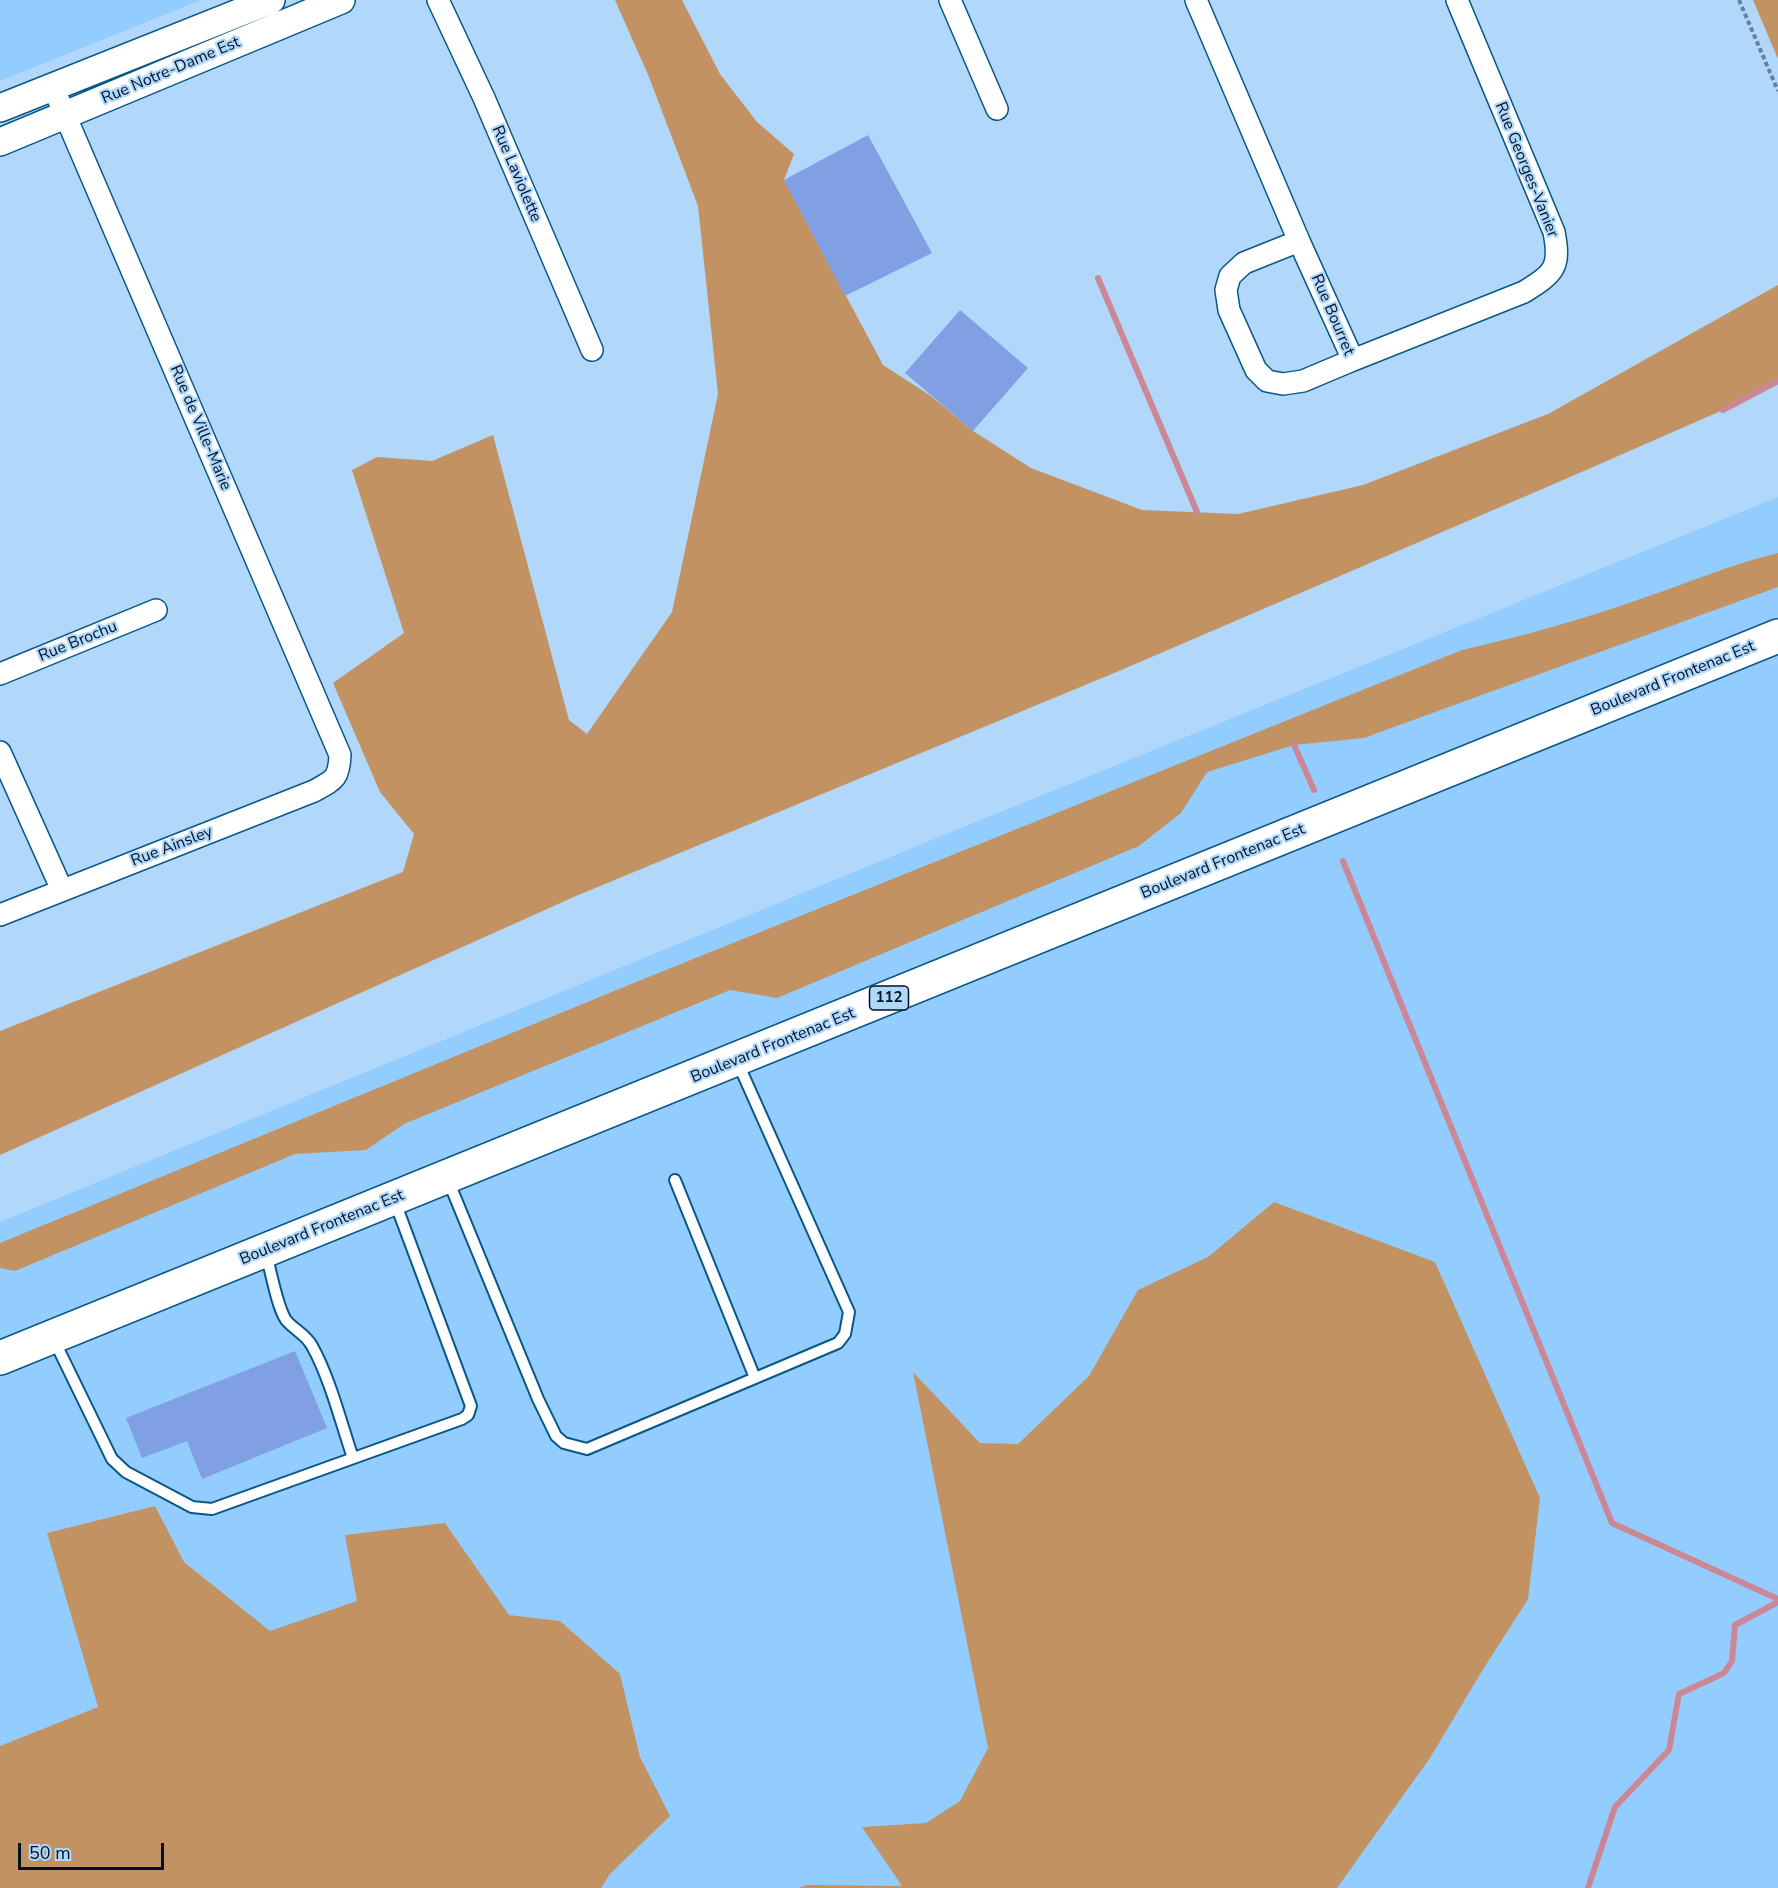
<!DOCTYPE html>
<html>
<head>
<meta charset="utf-8">
<style>
  body { margin:0 }
  #map { position:relative; width:1778px; height:1888px; overflow:hidden; background:#b1d8fa; font-family:"Nunito Sans",sans-serif }
  canvas { display:block }
  .scale { position:absolute; left:18px; top:1843px; width:146px; height:27px; box-sizing:border-box; border:3px solid #001226; border-top:0; padding-left:8px; font-size:18px; line-height:21px; white-space:nowrap; color:#001226; -webkit-text-stroke:4px #b1d8fa; paint-order:stroke }
</style>
</head>
<body>
<div id="map">
<canvas width="1778" height="1888"></canvas>
<div class="scale">50 m</div>
</div>
<script>
const g = document.querySelector('canvas').getContext('2d');
g.lineJoin = 'round';
function fill(path, color) { g.fillStyle = color; g.fill(path, 'evenodd'); }
function strokePath(path, color, width, dash) { g.strokeStyle = color; g.lineWidth = width; g.lineCap = dash ? 'butt' : 'round'; g.setLineDash(dash || []); g.stroke(path); }
function drawText(font, color, halo, rows, align = 'center') {
  g.font = font + ' "Nunito Sans",sans-serif'; g.lineWidth = 4.5; g.setLineDash([]); g.textBaseline = 'middle'; g.strokeStyle = halo; g.fillStyle = color; for (const [text, x, y, turn = 0] of rows) {
    g.save(); g.translate(x, y); g.rotate((+turn || 0) * Math.PI / 180); g.textAlign = isNaN(turn) ? turn : align; if (halo) g.strokeText(text, 0, 0); g.fillText(text, 0, 0); g.restore();
  }
}
const built = new Path2D(`
  M 0,0 L 201,0 L 0,81 Z
  M 1778,497 L 1778,1888 L 0,1888 L 0,1222 L 983,819 Z`);
const forest = new Path2D(`
  M 615,0 L 682,0 L 720,74 L 757,122 L 794,154 L 784,180 L 883,365 L 931,396 L 973,431 L 1031,468 L 1142,510 L 1238,514 L 1363,485 L 1548,414 L 1778,285 L 1778,381 L 1723,410 L 1577,474 L 1119,671 L 576,896 L 0,1155 L 0,1031 L 403,872 L 414,834 L 380,792 L 333,683 L 404,633 L 352,470 L 377,457 L 432,461 L 493,435 L 569,720 L 587,734 L 672,612 L 718,394 L 698,206 L 649,77 Z
  M 1753,0 L 1778,0 L 1778,59 Z
  M 1778,553 L 1778,587 L 1364,738 L 1294,745 L 1207,772 L 1181,813 L 1139,846 L 777,998 L 730,990 L 404,1124 L 366,1150 L 295,1154 L 15,1271 L 0,1268 L 0,1243 L 641,980 L 1462,650 C 1523,636 1584,619 1643,598 C 1688,583 1732,564 1778,553 Z
  M 1274,1202 L 1435,1262 L 1540,1498 L 1528,1599 L 1482,1671 L 1430,1758 L 1337,1888 L 799,1888 L 806,1885 L 902,1886 L 862,1827 L 926,1823 L 960,1801 L 988,1748 L 913,1372 L 980,1443 L 1018,1444 L 1089,1376 L 1138,1290 L 1208,1257 Z
  M 155,1506 L 184,1562 L 270,1631 L 357,1601 L 345,1535 L 445,1523 L 509,1615 L 560,1621 L 620,1674 L 640,1757 L 670,1816 L 610,1874 L 601,1888 L 0,1888 L 0,1746 L 98,1707 L 47,1533 Z`);
const stream = new Path2D(`
  M 1098,278 L 1197,512
  M 1723,410 L 1778,381
  M 1294,745 L 1314,790
  M 1343,861 L 1612,1523 L 1778,1599
  M 1588,1888 L 1615,1807 L 1669,1750 L 1679,1694 L 1724,1673 L 1732,1661 L 1735,1625 L 1778,1602`);
const building = new Path2D(`
  M 868,135 L 932,253 L 845,296 L 784,180 Z
  M 960,310 L 1028,368 L 973,431 L 905,373 Z
  M 295,1351 L 327,1428 L 202,1479 L 187,1441 L 142,1458 L 126,1418 Z`);
const path = new Path2D(`
  M 1739,0 L 1778,91`);
const service = new Path2D(`
  M 448,1180 L 538,1399 L 556,1436 L 564,1443 L 587,1449 L 838,1343 L 845,1334 L 849,1312 L 737,1061
  M 675,1180 L 755,1378
  M 266,1254 C 271,1271 277,1307 286,1320 C 294,1330 306,1334 312,1346 C 330,1378 341,1423 353,1458
  M 54,1340 L 112,1459 L 126,1472 L 192,1507 L 212,1509 L 462,1419 L 468,1415 L 471,1406 L 395,1202`);
const minor = new Path2D(`
  M 438,0 L 484,98 L 592,350
  M 950,0 L 997,109
  M 1196,0 L 1299,241 L 1353,360 L 1303,381 L 1283,384 L 1267,381 L 1256,370 L 1229,310 L 1226,290 L 1230,276 L 1244,263 L 1299,241
  M 1353,360 L 1524,292 C 1554,273 1561,268 1554,232 L 1457,0
  M 0,674 L 156,610
  M 0,752 L 62,890
  M 0,915 L 314,791 C 334,780 339,779 340,755 L 53,87`);
const tertiary = new Path2D(`
  M 0,108 L 271,0
  M 0,142 L 341,0`);
const primary = new Path2D(`
  M 0,1358 L 1778,636`);
const shields = [
  [889,998,39]
];
const shieldNames = [
  ["112",889,998]
];
const streetNames = [
  ["Rue Notre-Dame Est",171,71,-23],
  ["Rue Georges-Vanier",1526,170,68],
  ["Rue Laviolette",516,174,67],
  ["Rue Bourret",1332,315,67],
  ["Rue de Ville-Marie",200,428,67],
  ["Rue Brochu",78,642,-22],
  ["Boulevard Frontenac Est",1673,679,-22],
  ["Rue Ainsley",172,847,-21],
  ["Boulevard Frontenac Est",1223,862,-22],
  ["Boulevard Frontenac Est",773,1046,-22],
  ["Boulevard Frontenac Est",322,1228,-22]
];
fill(built, '#93cdff');
fill(forest, '#c39263');
strokePath(stream, '#cc8797', 6);
fill(building, '#80a0e3');
strokePath(service, '#095788', 14);
strokePath(minor, '#095788', 24);
strokePath(tertiary, '#095788', 30);
strokePath(primary, '#095788', 36);
strokePath(path, '#64829e', 4, [4.5, 3]);
strokePath(service, '#fff', 10);
strokePath(minor, '#fff', 21);
strokePath(tertiary, '#fff', 27);
strokePath(primary, '#fff', 33);
for (const [x, y, w] of shields) { const box = new Path2D(); box.roundRect(x - w / 2, y - 12, w, 24, 4.5); g.fillStyle = '#b1d8fa'; g.fill(box); strokePath(box, '#001226', 1.5); }
drawText('bold 15px', '#001226', null, shieldNames);
drawText('16px', '#001226', '#b1d8fa', streetNames);
</script>
</body>
</html>
